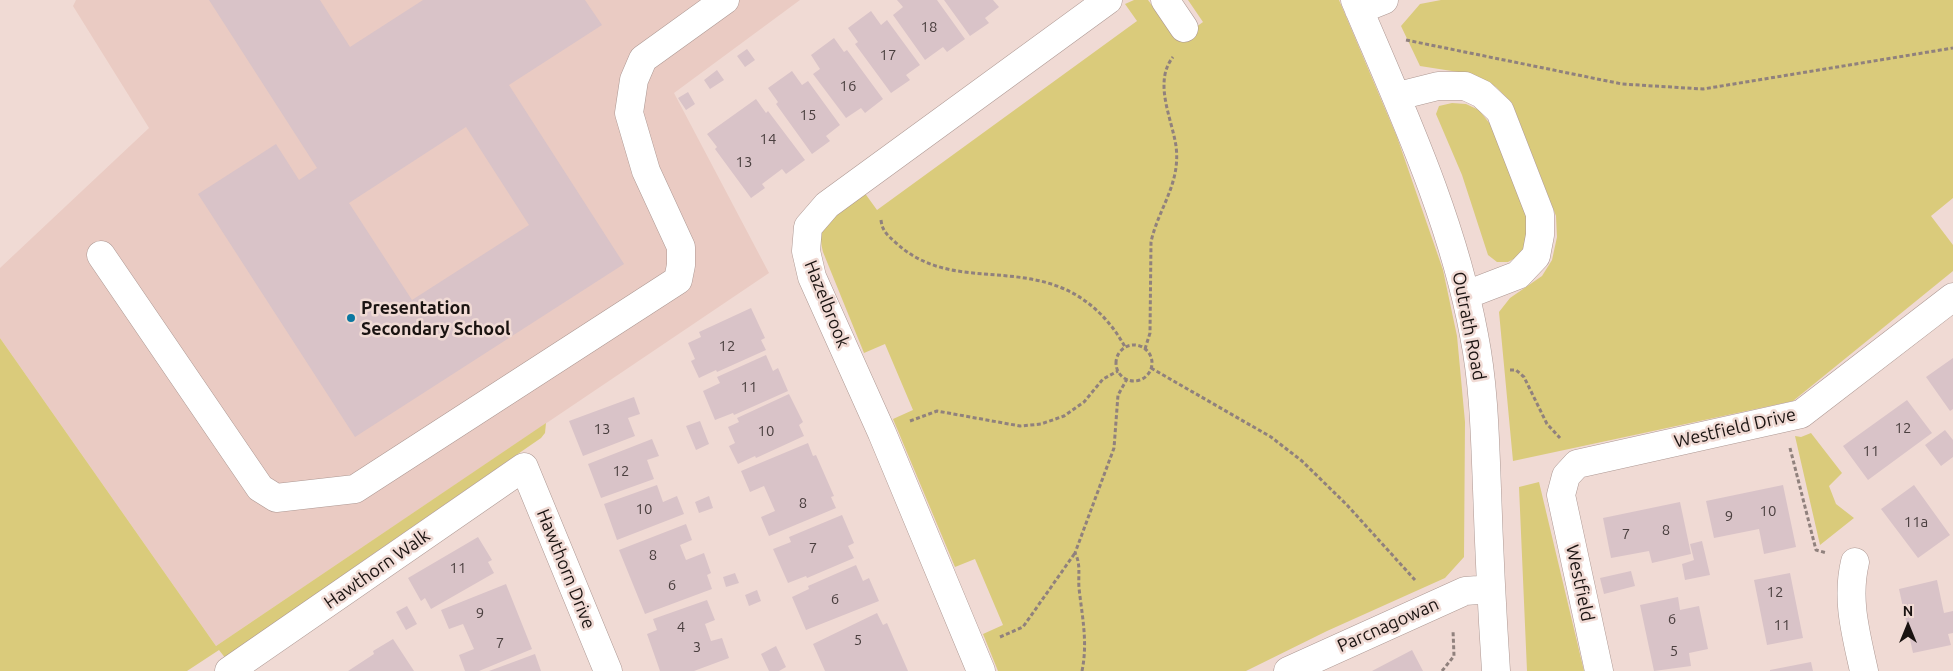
<!DOCTYPE html>
<html>
<head>
<meta charset="utf-8">
<style>
  body { margin:0 }
  #map { position:relative; width:1953px; height:671px; overflow:hidden; background:#f0dad4; font-family:Ubuntu,sans-serif }
  canvas { display:block }
  .north { position:absolute; left:1883px; top:601px; width:50px; height:50px; -webkit-text-stroke:4px #f0dad4; paint-order:stroke; rotate:0deg; font-size:14px; font-weight:700; line-height:20px; text-align:center; color:#1a1311 }
  .north::after { content:''; display:block; margin:auto; width:18px; height:22px; background:#1a1311; clip-path:polygon(50% 0,100% 100%,50% 72%,0 100%) }
</style>
</head>
<body>
<div id="map">
<canvas width="1953" height="671"></canvas>
<div class="north">N</div>
</div>
<script>
const g = document.querySelector('canvas').getContext('2d');
g.lineJoin = 'round';
function fill(path, color) { g.fillStyle = color; g.fill(path, 'evenodd'); }
function strokePath(path, color, width, dash) { g.strokeStyle = color; g.lineWidth = width; g.lineCap = dash ? 'butt' : 'round'; g.setLineDash(dash || []); g.stroke(path); }
function drawText(font, color, halo, rows, align = 'center') {
  g.font = font + ' Ubuntu,sans-serif'; g.lineWidth = 5; g.setLineDash([]); g.textBaseline = 'middle'; g.strokeStyle = halo; g.fillStyle = color; for (const [text, x, y, turn = 0] of rows) {
    g.save(); g.translate(x, y); g.rotate((+turn || 0) * Math.PI / 180); g.textAlign = isNaN(turn) ? turn : align; if (halo) g.strokeText(text, 0, 0); g.fillText(text, 0, 0); g.restore();
  }
}
const built = new Path2D(`
  M 76,0 L 800,0 L 674,93 L 769,273 L 216,646 L 0,338 L 0,268 L 149,128 L 73,6 Z`);
const green = new Path2D(`
  M 1134,0 L 1148,0 L 1178,40 L 1203,22 L 1188,0 L 1339,0 L 1397,137 L 1443,270 L 1457,336 L 1465,422 L 1464,557 L 1445,578 L 1327,631 L 1246,671 L 998,671 L 983,634 L 1003,625 L 975,559 L 955,567 L 893,419 L 913,410 L 885,344 L 864,353 L 823,252 C 814,217 839,209 864,192 L 877,210 L 1137,21 L 1125,4 Z
  M 1441,0 L 1953,0 L 1953,198 L 1931,216 L 1953,245 L 1953,271 L 1793,401 L 1513,461 L 1499,312 L 1510,298 L 1542,276 L 1552,260 L 1557,237 L 1556,216 L 1512,103 L 1496,87 L 1471,74 L 1420,66 L 1401,26 L 1420,4 Z
  M 1452,103 L 1466,104 L 1479,110 L 1494,129 L 1529,221 L 1527,244 L 1519,256 L 1508,262 L 1497,262 L 1488,255 L 1462,175 L 1436,114 L 1439,106 Z
  M 0,338 L 216,646 L 546,423 L 545,433 L 541,438 L 360,563 L 226,659 L 219,650 L 187,671 L 0,671 Z
  M 1811,433 L 1842,473 L 1829,486 L 1836,504 L 1854,518 L 1820,545 L 1795,436 L 1801,437 Z
  M 1539,482 L 1584,671 L 1527,671 L 1519,487 Z`);
const building = new Path2D(`
  M 209,0 L 320,0 L 350,47 L 423,0 L 585,0 L 602,25 L 509,85 L 624,264 L 355,437 L 198,194 L 276,144 L 299,180 L 317,168 ZM 466,127 L 529,225 L 412,300 L 349,203 Z
  M 897,0 L 937,0 L 965,39 L 947,52 L 943,47 L 925,60 L 893,15 L 903,7 Z
  M 944,0 L 993,0 L 999,7 L 985,18 L 989,23 L 970,36 Z
  M 871,11 L 881,25 L 887,20 L 920,65 L 906,75 L 910,80 L 891,93 L 855,44 L 858,42 L 848,28 Z
  M 834,38 L 844,52 L 847,50 L 883,99 L 865,113 L 861,108 L 846,118 L 813,74 L 820,69 L 811,55 Z
  M 747,49 L 755,60 L 745,67 L 737,56 Z
  M 717,70 L 724,80 L 710,89 L 704,80 Z
  M 792,71 L 802,85 L 808,81 L 840,125 L 826,136 L 830,141 L 812,154 L 776,104 L 778,102 L 768,88 Z
  M 688,92 L 695,104 L 686,110 L 678,98 Z
  M 756,99 L 766,113 L 768,111 L 805,160 L 786,174 L 782,169 L 762,184 L 765,188 L 751,198 L 715,149 L 717,147 L 707,134 Z
  M 751,308 L 765,338 L 761,340 L 766,350 L 717,372 L 716,370 L 699,378 L 691,361 L 695,359 L 688,343 L 701,337 L 699,332 Z
  M 766,355 L 773,371 L 778,368 L 788,391 L 734,415 L 733,413 L 715,420 L 703,391 L 720,383 L 717,377 Z
  M 1953,358 L 1953,409 L 1950,411 L 1926,377 Z
  M 789,394 L 803,422 L 799,425 L 804,436 L 756,458 L 755,456 L 738,464 L 729,446 L 735,443 L 728,427 L 739,422 L 737,418 Z
  M 634,397 L 640,414 L 628,418 L 635,436 L 583,456 L 569,421 Z
  M 1907,400 L 1932,433 L 1868,480 L 1843,446 Z
  M 700,421 L 709,444 L 696,450 L 686,426 Z
  M 1945,430 L 1953,440 L 1953,457 L 1941,466 L 1925,445 Z
  M 652,439 L 659,456 L 647,460 L 654,479 L 601,498 L 588,464 Z
  M 808,443 L 813,456 L 816,455 L 834,496 L 831,497 L 836,508 L 769,536 L 761,517 L 775,511 L 764,486 L 750,492 L 741,471 Z
  M 657,485 L 663,502 L 677,496 L 684,514 L 617,540 L 604,504 Z
  M 1783,485 L 1796,547 L 1764,554 L 1759,529 L 1714,538 L 1706,501 Z
  M 1914,485 L 1950,535 L 1918,558 L 1881,509 Z
  M 709,496 L 713,508 L 699,513 L 695,502 Z
  M 1680,502 L 1691,554 L 1652,563 L 1649,551 L 1611,558 L 1603,518 Z
  M 842,515 L 854,543 L 848,546 L 854,558 L 807,578 L 806,576 L 788,583 L 773,549 L 791,542 L 789,537 Z
  M 686,524 L 692,540 L 680,545 L 686,560 L 704,553 L 711,573 L 707,575 L 712,589 L 645,614 L 619,550 Z
  M 478,537 L 492,560 L 488,562 L 494,573 L 431,609 L 425,598 L 421,601 L 408,578 Z
  M 1702,541 L 1710,575 L 1685,580 L 1682,564 L 1694,560 L 1690,544 Z
  M 856,565 L 863,581 L 869,578 L 879,601 L 806,630 L 792,597 L 809,589 L 808,586 Z
  M 1631,571 L 1635,586 L 1604,594 L 1600,578 Z
  M 735,573 L 739,583 L 726,587 L 723,577 Z
  M 1790,573 L 1803,638 L 1767,645 L 1754,580 Z
  M 1937,580 L 1944,613 L 1953,611 L 1953,633 L 1948,634 L 1951,645 L 1913,653 L 1899,589 Z
  M 506,584 L 532,649 L 479,671 L 465,671 L 459,655 L 474,649 L 463,624 L 449,629 L 441,610 Z
  M 757,590 L 761,601 L 749,606 L 745,595 Z
  M 1678,597 L 1680,610 L 1699,606 L 1708,649 L 1689,653 L 1691,666 L 1654,671 L 1640,605 Z
  M 707,600 L 715,620 L 705,624 L 711,641 L 722,638 L 729,658 L 694,671 L 660,671 L 647,634 L 657,630 L 653,619 Z
  M 407,606 L 417,624 L 406,630 L 396,612 Z
  M 877,613 L 883,625 L 887,623 L 908,671 L 825,671 L 813,644 Z
  M 393,639 L 414,671 L 348,671 L 374,654 L 373,651 Z
  M 776,646 L 786,667 L 779,671 L 769,671 L 761,654 Z
  M 1412,650 L 1423,671 L 1372,671 Z
  M 535,654 L 541,671 L 489,671 Z
  M 1811,662 L 1813,671 L 1770,671 L 1770,670 Z`);
const path = new Path2D(`
  M 1406,40 L 1622,84 L 1703,89 L 1953,48
  M 881,220 C 882,230 887,235 895,242 C 944,288 1005,264 1062,288 C 1089,299 1111,321 1125,347
  M1116 363a18 18 0 1 1 36 0a18 18 0 1 1-36 0Z
  M 1145,349 L 1150,333 L 1151,242 C 1158,209 1181,184 1176,146 C 1172,119 1153,82 1173,57
  M 1151,368 L 1271,437 L 1302,461 L 1347,505 L 1415,580
  M 1510,370 L 1516,370 L 1524,377 L 1547,424 L 1560,438
  M 910,421 L 937,411 L 1020,426 L 1041,424 L 1064,416 L 1084,402 L 1103,379 L 1118,371
  M 1790,448 L 1816,550 L 1827,553
  M 1000,637 L 1023,627 L 1075,553
  M 1082,671 C 1088,642 1082,616 1079,588 C 1078,575 1081,564 1075,553 L 1114,448 L 1118,395 L 1127,379
  M 1442,671 L 1454,656 L 1453,630`);
const minor = new Path2D(`
  M 1165,0 L 1184,28
  M 1355,0 C 1401,109 1452,217 1474,335 C 1484,385 1485,438 1487,489 C 1489,550 1492,610 1496,671
  M 1359,10 L 1384,0
  M 1398,96 L 1438,86 L 1465,86 L 1482,94 L 1500,111 L 1540,214 L 1540,235 L 1536,256 L 1518,275 L 1466,295
  M 101,255 L 260,488 L 276,498 L 355,489 L 678,280 L 681,265 L 681,247 L 646,171 L 629,113 L 634,80 L 643,59 L 725,0
  M 1855,562 C 1846,600 1856,634 1864,671
  M 229,671 L 524,467 L 608,671
  M 981,671 L 882,433 L 812,277 L 806,251 L 808,227 L 827,205 L 1108,0
  M 1288,671 L 1465,591 L 1491,589
  M 1599,671 L 1561,495 L 1566,476 L 1577,464 L 1801,414 L 1953,297`);
const markers = [
  [351,318,5,"#0a77a1"]
];
const numberNames = [
  ["18",929,27],
  ["17",888,55],
  ["16",848,86],
  ["15",808,115],
  ["14",768,139],
  ["13",744,162],
  ["12",727,346],
  ["11",749,387],
  ["12",1903,428],
  ["13",602,429],
  ["10",766,431],
  ["11",1871,451],
  ["12",621,471],
  ["8",803,503],
  ["10",644,509],
  ["10",1768,511],
  ["9",1729,516],
  ["11a",1916,522],
  ["8",1666,530],
  ["7",1626,534],
  ["7",813,548],
  ["8",653,555],
  ["11",458,568],
  ["6",672,585],
  ["12",1775,592],
  ["6",835,599],
  ["9",480,613],
  ["6",1672,619],
  ["11",1782,625],
  ["4",681,627],
  ["5",858,640],
  ["7",500,643],
  ["3",697,647],
  ["5",1674,651]
];
const streetNames = [
  ["Hazelbrook",827,304,68],
  ["Outrath Road",1469,326,79],
  ["Westfield Drive",1735,428,-13],
  ["Hawthorn Walk",377,569,-35],
  ["Hawthorn Drive",566,569,68],
  ["Westfield",1580,583,78],
  ["Parcnagowan",1388,625,-24]
];
const poiNames = [
  ["Presentation",361,308],
  ["Secondary School",361,329]
];
fill(built, '#eacbc3');
fill(green, '#dacb7b');
fill(building, '#d9c3c8');
strokePath(minor, '#ad9893', 29);
strokePath(path, '#90817d', 3, [4, 2.5]);
strokePath(minor, '#fff', 28);
for (const [x, y, r, color] of markers) { const dot = new Path2D(); dot.arc(x, y, r, 0, 2 * Math.PI); g.fillStyle = color; g.fill(dot); strokePath(dot, '#f0dad4', 2); }
drawText('15px', '#4a3f3f', null, numberNames);
drawText('18px', '#1a1311', '#f0dad4', streetNames);
drawText('bold 18px', '#1a1311', '#f0dad4', poiNames, 'left');
</script>
</body>
</html>
